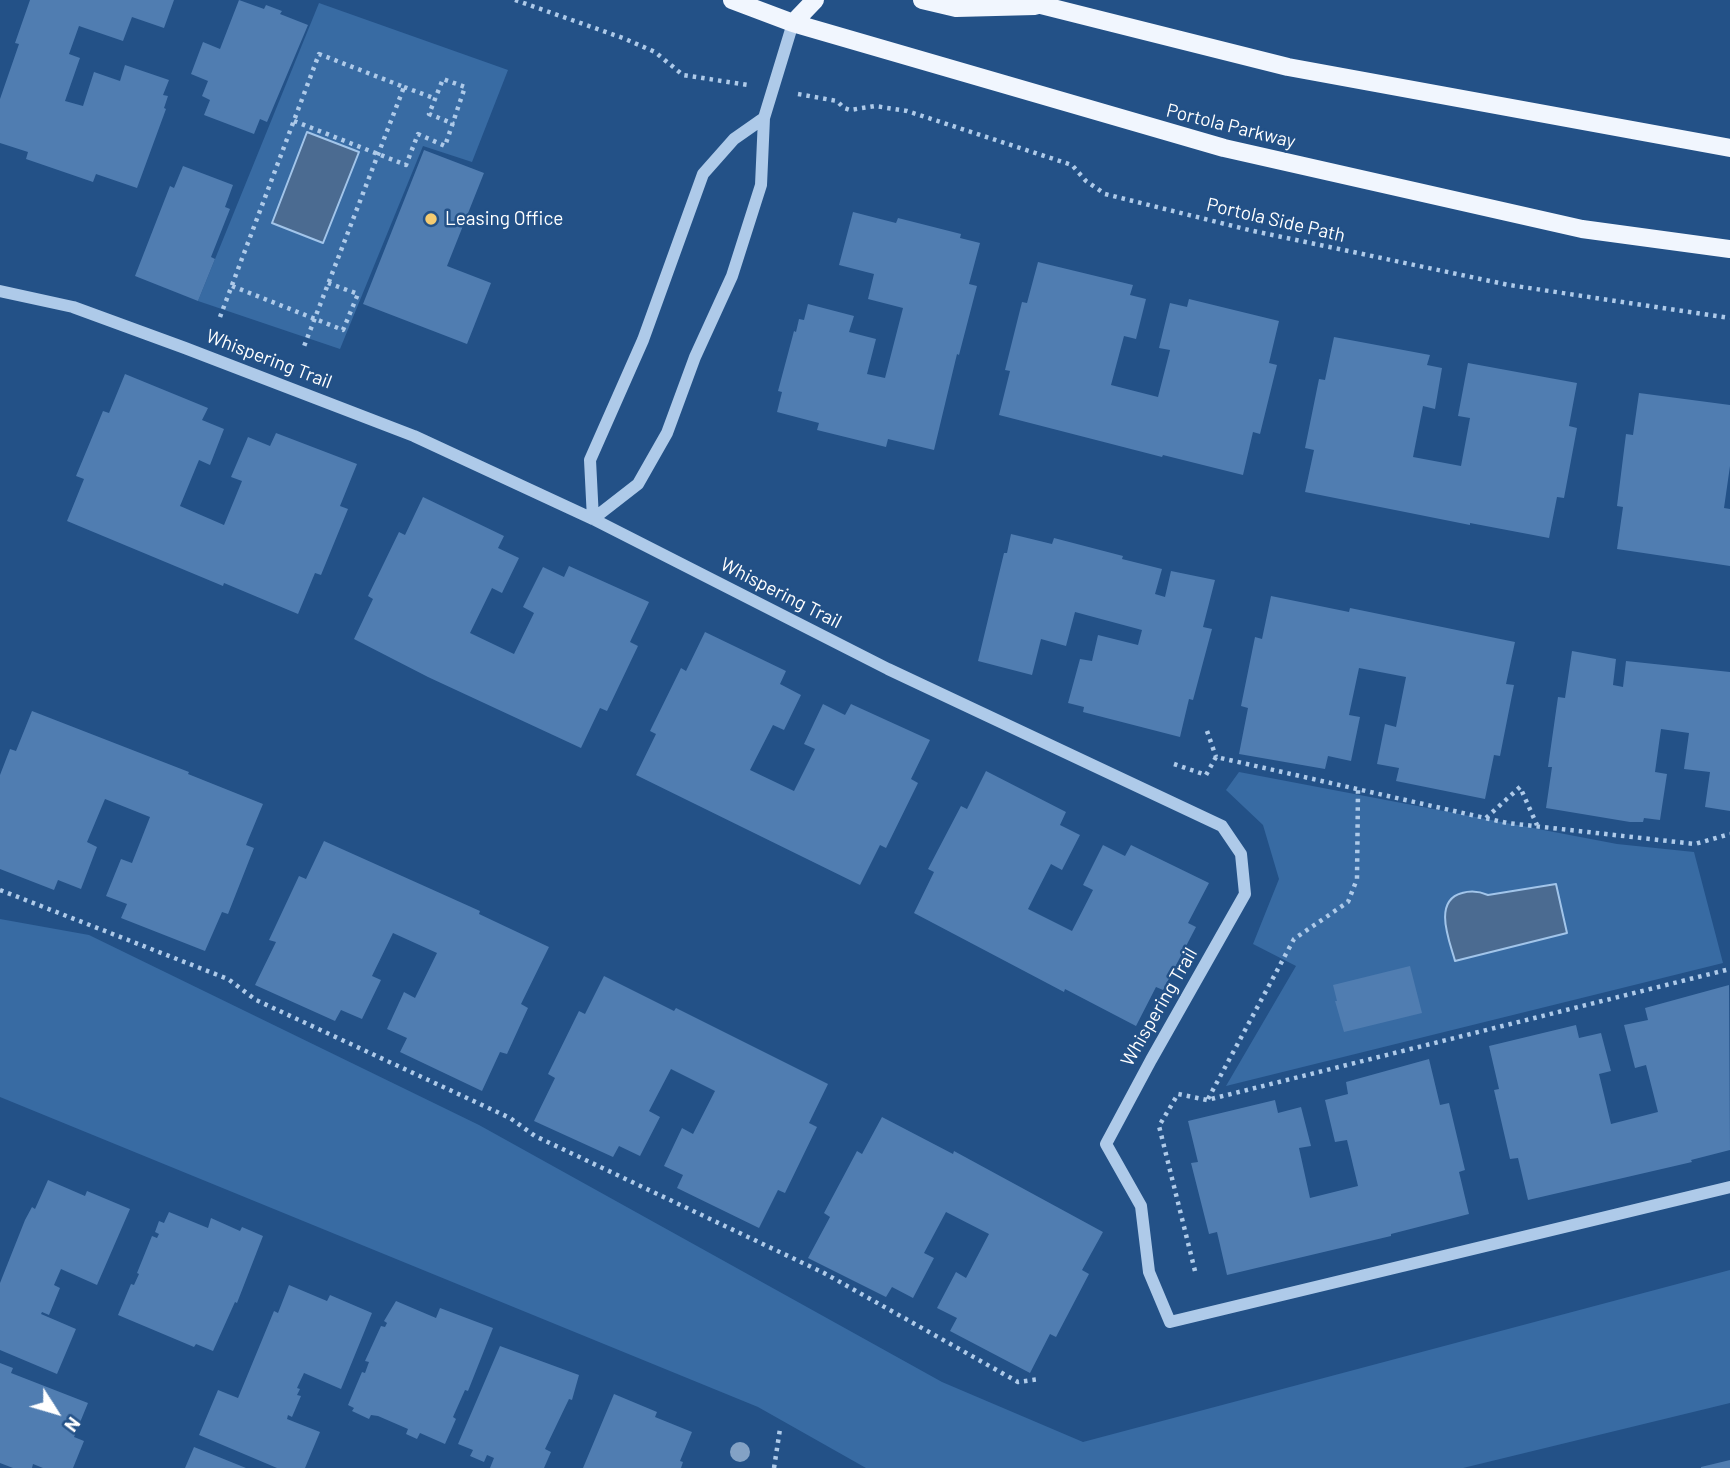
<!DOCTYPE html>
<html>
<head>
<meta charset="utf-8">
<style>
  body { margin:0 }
  #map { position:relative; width:1730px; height:1468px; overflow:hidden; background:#235187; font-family:Barlow,sans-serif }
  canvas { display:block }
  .north { position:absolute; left:21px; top:1377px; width:70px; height:70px; -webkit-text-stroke:5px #235187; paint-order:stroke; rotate:127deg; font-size:19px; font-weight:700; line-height:28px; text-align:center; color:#fff }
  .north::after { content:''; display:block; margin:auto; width:24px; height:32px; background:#fff; clip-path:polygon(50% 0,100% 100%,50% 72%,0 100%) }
</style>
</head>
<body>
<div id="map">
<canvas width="1730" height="1468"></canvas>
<div class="north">N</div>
</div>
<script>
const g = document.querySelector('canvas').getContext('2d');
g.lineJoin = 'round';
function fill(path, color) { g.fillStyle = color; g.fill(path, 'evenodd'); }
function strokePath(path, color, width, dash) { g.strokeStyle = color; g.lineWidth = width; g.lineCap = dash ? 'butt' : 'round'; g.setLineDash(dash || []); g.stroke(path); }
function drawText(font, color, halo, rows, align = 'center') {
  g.font = font + ' Barlow,sans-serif'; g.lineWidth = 5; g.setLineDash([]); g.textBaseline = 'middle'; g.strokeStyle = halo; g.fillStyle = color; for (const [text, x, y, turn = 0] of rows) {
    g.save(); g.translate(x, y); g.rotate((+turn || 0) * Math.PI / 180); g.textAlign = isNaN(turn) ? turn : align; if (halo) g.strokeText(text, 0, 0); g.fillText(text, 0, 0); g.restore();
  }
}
const green = new Path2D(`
  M 319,3 L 508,70 L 472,162 L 423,146 L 340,349 L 198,301 Z
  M 1239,772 L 1617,844 L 1694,852 L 1723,963 L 1226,1086 L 1296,966 L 1253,944 L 1279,879 L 1263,825 L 1226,790 Z
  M 0,919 L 89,935 L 479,1125 L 942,1382 L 1083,1442 L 1730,1270 L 1730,1403 L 1463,1468 L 866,1468 L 758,1407 L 0,1097 Z`);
const water = new Path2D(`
  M 307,132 L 359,152 L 323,243 L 272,223 Z
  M 1556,884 L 1567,933 L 1455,961 C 1450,942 1432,901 1462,893 C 1472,890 1479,891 1488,895 Z`);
const building = new Path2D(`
  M 30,0 L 174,0 L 164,28 L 132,17 L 123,41 L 79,26 L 69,54 L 80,58 L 65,101 L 83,106 L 94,72 L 120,81 L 125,65 L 169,80 L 163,95 L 168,96 L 164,108 L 166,109 L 137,188 L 96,174 L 93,182 L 26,159 L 28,152 L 0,143 L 0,99 L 19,44 L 15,43 Z
  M 239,0 L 264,9 L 266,5 L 282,11 L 280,14 L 308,25 L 267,122 L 260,119 L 254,134 L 204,115 L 210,100 L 202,96 L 208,81 L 191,74 L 203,42 L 220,49 Z
  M 424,150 L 484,173 L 447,266 L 491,283 L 467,344 L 363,304 Z
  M 183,166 L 233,185 L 225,207 L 230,209 L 211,257 L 215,259 L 198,301 L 135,276 L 170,186 L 174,188 Z
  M 853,212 L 896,223 L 898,218 L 961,234 L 960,238 L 980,243 L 969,284 L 977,286 L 959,355 L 957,354 L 934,450 L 888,439 L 886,447 L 817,430 L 819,423 L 777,412 L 782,392 L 778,391 L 794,331 L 796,332 L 799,319 L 804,320 L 808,304 L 854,316 L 849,332 L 876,339 L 867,374 L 885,378 L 903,308 L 868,299 L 874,274 L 839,265 Z
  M 1038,262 L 1133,285 L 1130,295 L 1146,299 L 1136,339 L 1124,336 L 1111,385 L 1158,397 L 1170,350 L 1159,348 L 1170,303 L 1187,307 L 1189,299 L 1279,321 L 1269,363 L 1277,365 L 1260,434 L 1253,432 L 1243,475 L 1163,455 L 1162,457 L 999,415 L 1010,371 L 1005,370 L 1022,302 L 1027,303 Z
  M 1334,337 L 1430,355 L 1427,365 L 1442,368 L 1435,409 L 1423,406 L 1413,457 L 1461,466 L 1470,418 L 1458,416 L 1468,363 L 1577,383 L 1569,426 L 1577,428 L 1564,498 L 1557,497 L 1549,538 L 1470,523 L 1470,525 L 1305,492 L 1314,450 L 1305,448 L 1319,379 L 1325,380 Z
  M 125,374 L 208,408 L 202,420 L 224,429 L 210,465 L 199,460 L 180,506 L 224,525 L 242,481 L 231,477 L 248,437 L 270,446 L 276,433 L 357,464 L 340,506 L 348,509 L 321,575 L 315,573 L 298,614 L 224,583 L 223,586 L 67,521 L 84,479 L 76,476 L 103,411 L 109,413 Z
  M 1639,393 L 1730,405 L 1730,466 L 1724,508 L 1730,509 L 1730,566 L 1617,549 L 1623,507 L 1617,506 L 1626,434 L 1633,435 Z
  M 423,497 L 504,536 L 498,548 L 519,558 L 502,593 L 492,588 L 470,633 L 514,654 L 534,613 L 523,607 L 543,567 L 564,577 L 569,566 L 649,602 L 630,642 L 638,646 L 607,711 L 600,708 L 581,748 L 428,677 L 354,639 L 373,599 L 368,596 L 399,532 L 405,535 Z
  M 1011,534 L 1052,544 L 1054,538 L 1123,556 L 1122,559 L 1162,569 L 1155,594 L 1165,597 L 1171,571 L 1215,580 L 1203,627 L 1212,629 L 1193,700 L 1189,699 L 1180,737 L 1083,712 L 1084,707 L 1068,703 L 1080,659 L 1092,661 L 1098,635 L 1138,645 L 1142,630 L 1075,612 L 1066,646 L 1041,639 L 1032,675 L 978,661 L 1004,553 L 1007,553 Z
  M 1271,596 L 1349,612 L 1350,608 L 1515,642 L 1506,684 L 1514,685 L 1500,756 L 1494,755 L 1485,799 L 1396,781 L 1399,768 L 1377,764 L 1385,724 L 1396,727 L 1406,677 L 1359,668 L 1349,715 L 1360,717 L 1351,761 L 1328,756 L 1325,769 L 1239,754 L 1248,708 L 1241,706 L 1255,637 L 1262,639 Z
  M 705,632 L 786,671 L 780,684 L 801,695 L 784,730 L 773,725 L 750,770 L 794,791 L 815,749 L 804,744 L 823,704 L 845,715 L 851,704 L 930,740 L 911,779 L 918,783 L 886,848 L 880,845 L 860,885 L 636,775 L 656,734 L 650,731 L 681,668 L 686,671 Z
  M 1572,651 L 1616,659 L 1613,685 L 1623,687 L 1626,661 L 1730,672 L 1730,811 L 1705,807 L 1710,772 L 1684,769 L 1689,733 L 1661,729 L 1655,772 L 1667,774 L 1660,820 L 1644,818 L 1643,822 L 1630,822 L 1546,808 L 1552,767 L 1548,767 L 1558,697 L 1565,698 Z
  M 32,711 L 189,772 L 188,774 L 263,804 L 246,845 L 254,848 L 228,914 L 222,912 L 205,951 L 121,918 L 127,904 L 106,896 L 121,859 L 132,863 L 150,817 L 105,799 L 87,842 L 97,847 L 81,889 L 58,880 L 54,890 L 0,869 L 0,775 L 10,749 L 16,751 Z
  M 986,771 L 1066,812 L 1060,825 L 1080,835 L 1062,870 L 1051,864 L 1028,909 L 1072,931 L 1093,890 L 1083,885 L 1103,845 L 1125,856 L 1131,845 L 1209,883 L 1188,923 L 1196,927 L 1163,990 L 1156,987 L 1136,1026 L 1065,989 L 1064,992 L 914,913 L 934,872 L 928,869 L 961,806 L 967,809 Z
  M 324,841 L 480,911 L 479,914 L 549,947 L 521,1004 L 528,1008 L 507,1054 L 500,1052 L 482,1091 L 400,1052 L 407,1038 L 387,1029 L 404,992 L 415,998 L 437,953 L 393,933 L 372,976 L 381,980 L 362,1019 L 341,1010 L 335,1021 L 255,985 L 276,942 L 269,940 L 299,876 L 306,879 Z
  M 1410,966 L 1422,1013 L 1344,1032 L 1335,1001 L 1337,1001 L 1333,985 Z
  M 604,976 L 674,1011 L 676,1008 L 828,1084 L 809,1123 L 817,1127 L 785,1193 L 778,1190 L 759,1228 L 677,1188 L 683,1175 L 664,1166 L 682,1128 L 693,1134 L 715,1091 L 671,1069 L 649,1111 L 660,1117 L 640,1156 L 619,1146 L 613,1157 L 534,1121 L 555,1078 L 548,1074 L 579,1011 L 585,1014 Z
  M 1729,985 L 1730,1150 L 1691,1160 L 1692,1162 L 1528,1200 L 1518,1158 L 1510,1159 L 1494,1090 L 1499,1089 L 1489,1046 L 1576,1025 L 1579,1038 L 1601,1033 L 1611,1071 L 1599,1074 L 1611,1124 L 1658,1112 L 1646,1065 L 1635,1068 L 1624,1025 L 1648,1020 L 1645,1008 Z
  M 1429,1059 L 1440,1105 L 1449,1103 L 1465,1170 L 1459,1172 L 1469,1214 L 1391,1234 L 1391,1236 L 1227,1275 L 1217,1232 L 1209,1234 L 1191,1163 L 1198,1162 L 1188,1121 L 1275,1100 L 1278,1113 L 1301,1107 L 1311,1146 L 1299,1148 L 1310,1198 L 1358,1186 L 1347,1140 L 1335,1142 L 1325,1100 L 1348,1094 L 1346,1082 Z
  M 882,1117 L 953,1154 L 954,1151 L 1103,1232 L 1082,1270 L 1089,1274 L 1056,1337 L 1050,1334 L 1030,1373 L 950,1331 L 957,1318 L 937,1308 L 956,1272 L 966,1278 L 989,1234 L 946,1212 L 924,1253 L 934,1258 L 913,1298 L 892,1287 L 886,1297 L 808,1258 L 830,1217 L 824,1213 L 857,1151 L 862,1154 Z
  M 48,1180 L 85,1196 L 87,1191 L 130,1209 L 97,1285 L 61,1269 L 54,1285 L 60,1288 L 49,1315 L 42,1312 L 41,1314 L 76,1329 L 57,1374 L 0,1350 L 0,1283 L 25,1220 L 32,1207 L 35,1209 Z
  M 169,1212 L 208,1228 L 211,1218 L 240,1231 L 242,1227 L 263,1236 L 237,1303 L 235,1302 L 213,1351 L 196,1344 L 194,1347 L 118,1315 L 131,1284 L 134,1285 L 139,1274 L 137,1273 L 152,1236 L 157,1238 L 159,1234 L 155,1232 L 159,1221 L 164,1223 Z
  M 289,1285 L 327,1301 L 330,1295 L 372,1313 L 341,1389 L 304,1373 L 297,1388 L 300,1389 L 297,1395 L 301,1396 L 292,1417 L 288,1415 L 287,1419 L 320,1432 L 305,1468 L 277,1468 L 199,1435 L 218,1390 L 238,1398 L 274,1311 L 278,1313 Z
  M 396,1301 L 436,1318 L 440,1308 L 493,1328 L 468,1391 L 465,1390 L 453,1417 L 456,1419 L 445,1444 L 420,1433 L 417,1439 L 406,1434 L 408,1429 L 378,1416 L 371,1415 L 369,1419 L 352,1411 L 354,1408 L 348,1405 L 362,1372 L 365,1373 L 369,1362 L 365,1361 L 381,1326 L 385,1327 L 387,1323 L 384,1321 Z
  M 500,1346 L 579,1375 L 572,1400 L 569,1399 L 545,1449 L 551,1452 L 544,1468 L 490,1468 L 494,1458 L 487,1455 L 484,1462 L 470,1456 L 473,1450 L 458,1444 Z
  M 0,1363 L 13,1368 L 11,1373 L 88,1403 L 74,1437 L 84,1441 L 73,1468 L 43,1468 L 33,1464 L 32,1468 L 13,1468 L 0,1463 Z
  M 614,1394 L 657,1412 L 655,1417 L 692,1432 L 680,1461 L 683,1462 L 681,1468 L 583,1468 Z
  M 194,1447 L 246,1468 L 185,1468 Z
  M 1730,1460 L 1730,1468 L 1701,1468 L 1701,1467 Z`);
const path = new Path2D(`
  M 515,0 L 623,38 L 655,52 L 683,75 L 748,85
  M 404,87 L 436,99
  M 798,94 L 837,101 L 844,108 L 850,110 L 875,106 L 907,111 L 1072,165 L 1086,181 L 1105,194 L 1249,230 L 1509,285 L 1730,318
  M 294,121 L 406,165 L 418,134 L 445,146 L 465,87 L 443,79 L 429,114 L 454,124
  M 232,286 L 343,330 L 358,294 L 328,283
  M 220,317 L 319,54 L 404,87 L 303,349
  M 1207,731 L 1216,757
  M 1174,764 L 1206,775 L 1216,757 L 1507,823 L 1695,844 L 1730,834
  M 1486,818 L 1520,787 L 1537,825
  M 0,890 L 228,979 L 256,1000 L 510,1118 L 535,1136 L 824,1273 L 1018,1382 L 1040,1379
  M 1208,1099 L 1294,939 L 1348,902 L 1357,879 L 1358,789
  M 1195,1271 L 1159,1126 L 1178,1094 L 1207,1100 L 1730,969
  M 774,1468 L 780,1429`);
const minor = new Path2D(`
  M 0,291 L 73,307 L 185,348 L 414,436 L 593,519 L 888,669 L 1222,826 L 1241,854 L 1245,894 L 1151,1060 L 1106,1144 L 1141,1206 L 1149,1272 L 1170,1322 L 1730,1187
  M 593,519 L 638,484 L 667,433 L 695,357 L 732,276 L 761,185 L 764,118 L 793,23
  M 593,519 L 590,460 L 643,340 L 703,174 L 734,139 L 764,118`);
const major = new Path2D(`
  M 732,0 L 793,23 L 1224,148 L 1582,229 L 1730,249
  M 922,0 L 956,8 L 1035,6
  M 1021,0 L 1288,67 L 1730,148
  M 793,23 L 815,0`);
const trees = [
  [740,1452]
];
const markers = [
  [431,219,7,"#f4cb71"]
];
const streetNames = [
  ["Portola Parkway",1231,126,14],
  ["Portola Side Path",1276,220,13],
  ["Whispering Trail",269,359,21],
  ["Whispering Trail",781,593,27],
  ["Whispering Trail",1159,1007,-60]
];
const poiNames = [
  ["Leasing Office",445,219]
];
fill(green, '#386ba3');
fill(water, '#4b6b91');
strokePath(water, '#a2c5ea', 2);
fill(building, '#507db1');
strokePath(path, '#aecae9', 4.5, [3.5, 5]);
strokePath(minor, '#aecae9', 12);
strokePath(major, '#f1f6fe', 18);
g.fillStyle = '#83a2c5';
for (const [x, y] of trees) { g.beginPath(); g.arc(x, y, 10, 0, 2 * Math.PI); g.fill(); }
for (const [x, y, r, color] of markers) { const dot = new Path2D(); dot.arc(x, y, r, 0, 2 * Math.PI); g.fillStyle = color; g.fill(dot); strokePath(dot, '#235187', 2.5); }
drawText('19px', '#fff', '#235187', streetNames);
drawText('19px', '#fff', '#235187', poiNames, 'left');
</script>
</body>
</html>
